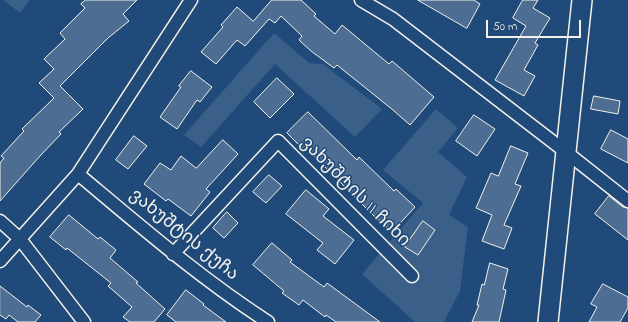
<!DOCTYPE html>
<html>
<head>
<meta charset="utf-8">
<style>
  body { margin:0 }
  #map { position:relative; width:628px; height:322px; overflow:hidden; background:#1f4a7a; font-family:"Indie Flower",sans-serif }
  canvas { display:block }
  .scale { position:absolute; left:486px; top:20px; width:95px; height:18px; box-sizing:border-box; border:2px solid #f4f1e8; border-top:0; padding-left:5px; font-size:12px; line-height:14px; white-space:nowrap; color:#f4f1e8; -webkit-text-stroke:3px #1f4a7a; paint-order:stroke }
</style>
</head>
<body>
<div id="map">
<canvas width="628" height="322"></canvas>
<div class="scale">50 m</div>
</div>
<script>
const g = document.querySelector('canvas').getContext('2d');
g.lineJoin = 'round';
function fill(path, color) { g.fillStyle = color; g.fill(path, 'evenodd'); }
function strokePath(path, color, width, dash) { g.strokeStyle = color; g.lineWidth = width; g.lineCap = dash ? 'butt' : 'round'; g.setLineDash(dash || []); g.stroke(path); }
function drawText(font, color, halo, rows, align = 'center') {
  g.font = font + ' "Indie Flower","Noto Sans Georgian",sans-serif'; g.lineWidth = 3; g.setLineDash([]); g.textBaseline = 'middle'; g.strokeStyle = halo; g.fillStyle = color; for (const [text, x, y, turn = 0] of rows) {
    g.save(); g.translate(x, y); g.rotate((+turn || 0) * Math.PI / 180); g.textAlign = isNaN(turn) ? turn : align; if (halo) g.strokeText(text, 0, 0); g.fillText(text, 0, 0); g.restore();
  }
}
const green = new Path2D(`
  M 3,0 L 30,0 L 20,13 Z
  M 274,33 L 309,63 L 323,64 L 382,109 L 355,137 L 275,64 L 201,147 L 184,135 Z
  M 436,109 L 458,128 L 438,152 L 467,177 L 449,215 L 468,227 L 460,291 L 444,322 L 415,322 L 362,274 L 423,203 L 383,170 Z`);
const building = new Path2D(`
  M 86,0 L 137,0 L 123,14 L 129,21 L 108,38 L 60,86 L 83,109 L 59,132 L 61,134 L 40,156 L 0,201 L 0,163 L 4,158 L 1,156 L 24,131 L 22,129 L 54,98 L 39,83 L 54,69 L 44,59 L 65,39 L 60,33 L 85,8 L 81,4 Z
  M 272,0 L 301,0 L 316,14 L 314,16 L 335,34 L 342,25 L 389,64 L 392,61 L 434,97 L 410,125 L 393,110 L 337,65 L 334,68 L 311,51 L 299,40 L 302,36 L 281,16 L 275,23 L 269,19 L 245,46 L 237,40 L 216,64 L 201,52 L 223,27 L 221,25 L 237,7 L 253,21 Z
  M 418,0 L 474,0 L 480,4 L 467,28 Z
  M 523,0 L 538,0 L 533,8 L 550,18 L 535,43 L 538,45 L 524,70 L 535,76 L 524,96 L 495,80 L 526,26 L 513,18 Z
  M 191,71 L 212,87 L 200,102 L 197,100 L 177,129 L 160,117 L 181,87 L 179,86 Z
  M 277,78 L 294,94 L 270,118 L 254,102 Z
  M 594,96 L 620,101 L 618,114 L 591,109 Z
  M 308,112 L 357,160 L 359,157 L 394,191 L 396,189 L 415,207 L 392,232 L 373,215 L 306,148 L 304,150 L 287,133 Z
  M 474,115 L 495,129 L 477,156 L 456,141 Z
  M 611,130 L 628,139 L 628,163 L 601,149 Z
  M 134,136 L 147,146 L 128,169 L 116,160 Z
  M 223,140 L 238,154 L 206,189 L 210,192 L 191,216 L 168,199 L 166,201 L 144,184 L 160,163 L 171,170 L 181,156 L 196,168 Z
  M 511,146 L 528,153 L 515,184 L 521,186 L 504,225 L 512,228 L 504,249 L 482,241 L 492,215 L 476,208 L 491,173 L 498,176 Z
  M 269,175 L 282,186 L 266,203 L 253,192 Z
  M 306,190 L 329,209 L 323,216 L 354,240 L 335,264 L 317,250 L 323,243 L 286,214 Z
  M 609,196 L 623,207 L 628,208 L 628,240 L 595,214 Z
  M 227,212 L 238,223 L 224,238 L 213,228 Z
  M 69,215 L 98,239 L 100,237 L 116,250 L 110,258 L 138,282 L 136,283 L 165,309 L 154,322 L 130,322 L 123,317 L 132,307 L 108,286 L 111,283 L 67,248 L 66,250 L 50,237 Z
  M 423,221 L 435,230 L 418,255 L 405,247 Z
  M 272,243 L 292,260 L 290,262 L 324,287 L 327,283 L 380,322 L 336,322 L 326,315 L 325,317 L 303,300 L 299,305 L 282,293 L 284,291 L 253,265 Z
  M 490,263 L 508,269 L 503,289 L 506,290 L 499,322 L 472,322 L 479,305 L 477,305 L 482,284 L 484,285 Z
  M 603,284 L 628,297 L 628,308 L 620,322 L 589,322 L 597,307 L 591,304 Z
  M 0,286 L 27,307 L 28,305 L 41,315 L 35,322 L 18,322 L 9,315 L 6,319 L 0,315 Z
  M 186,290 L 204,304 L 203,305 L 226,322 L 176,322 L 167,315 Z`);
const street = new Path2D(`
  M 361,0 L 393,19 L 566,152 L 628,201
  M 78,174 C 139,225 200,278 268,322
  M 0,221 L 20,239 L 84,322
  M 173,254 L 278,141 L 412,276
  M 0,261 L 78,174 L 191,0`);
const primary = new Path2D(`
  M 548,322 L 582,0`);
const streetNames = [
  ["ვახუშტის II ჩიხი",354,193,45],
  ["ვახუშტის ქუჩა",183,236,39]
];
fill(green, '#3a5f88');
fill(building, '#4d6e92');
strokePath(building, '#f4f1e8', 1);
strokePath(street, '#f4f1e8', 15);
strokePath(primary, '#f4f1e8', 22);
strokePath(street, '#1f4a7a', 12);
strokePath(primary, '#1f4a7a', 19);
drawText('18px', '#f4f1e8', '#1f4a7a', streetNames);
</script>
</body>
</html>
